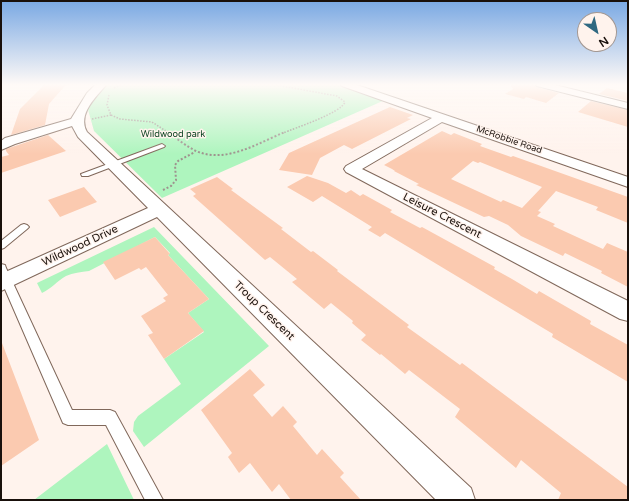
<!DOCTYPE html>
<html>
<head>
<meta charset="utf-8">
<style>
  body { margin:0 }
  #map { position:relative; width:629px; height:501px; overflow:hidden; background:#fff3ed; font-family:"Varela Round",sans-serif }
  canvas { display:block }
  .frame { position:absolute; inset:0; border:2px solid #19100b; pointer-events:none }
  .north { position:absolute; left:577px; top:12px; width:40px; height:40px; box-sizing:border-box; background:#fff3ed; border:1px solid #a39893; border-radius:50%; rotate:146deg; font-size:11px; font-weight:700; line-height:16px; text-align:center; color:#19100b }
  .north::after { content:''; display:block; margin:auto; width:14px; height:18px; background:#2f6881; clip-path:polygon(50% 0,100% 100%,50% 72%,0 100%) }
</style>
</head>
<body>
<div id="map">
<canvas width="629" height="501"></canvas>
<div class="frame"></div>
<div class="north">N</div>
</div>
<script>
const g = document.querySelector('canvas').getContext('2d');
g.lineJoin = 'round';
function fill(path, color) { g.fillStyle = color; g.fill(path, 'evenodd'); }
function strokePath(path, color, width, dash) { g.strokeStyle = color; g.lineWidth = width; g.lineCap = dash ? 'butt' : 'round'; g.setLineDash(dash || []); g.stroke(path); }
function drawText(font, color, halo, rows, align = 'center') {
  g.font = font + ' "Varela Round",sans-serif'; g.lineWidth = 3; g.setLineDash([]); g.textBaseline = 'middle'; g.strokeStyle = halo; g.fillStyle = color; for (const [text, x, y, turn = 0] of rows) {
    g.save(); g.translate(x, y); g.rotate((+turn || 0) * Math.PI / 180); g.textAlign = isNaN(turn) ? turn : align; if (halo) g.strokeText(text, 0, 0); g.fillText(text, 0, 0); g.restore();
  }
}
const green = new Path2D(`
  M 103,84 L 331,84 L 344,86 L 385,100 L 162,198 L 94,131 L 87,106 Z
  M 154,227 L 269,346 L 144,447 L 133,431 L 134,422 L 138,416 L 181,384 L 164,359 L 204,332 L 188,313 L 209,299 L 168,255 L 170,253 L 155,237 L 89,271 C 81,272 73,273 66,276 C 57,281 51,289 42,293 L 37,283 Z
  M 107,444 L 134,500 L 34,500 Z`);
const building = new Path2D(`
  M 45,84 L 69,84 L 64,87 L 49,104 L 45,125 L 11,135 L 20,109 Z
  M 510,84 L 534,84 L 537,87 L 559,93 L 546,103 L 526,97 L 524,99 L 505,94 L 513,89 Z
  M 607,88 L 628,93 L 628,101 L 599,94 Z
  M 591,101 L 628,110 L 628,127 L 578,112 Z
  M 390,107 L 413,115 L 407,118 L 411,119 L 352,149 L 344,145 L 320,158 L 312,175 L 279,170 L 289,153 Z
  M 442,131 L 451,135 L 454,133 L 482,144 L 480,146 L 511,157 L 513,156 L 628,197 L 628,223 L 596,210 L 598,207 L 556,191 L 538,211 L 541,212 L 537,216 L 555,224 L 553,226 L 603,249 L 607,243 L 628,252 L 628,287 L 601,273 L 602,271 L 565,253 L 563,256 L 521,236 L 508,225 L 489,216 L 484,217 L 416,185 L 419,184 L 394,171 L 395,171 L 392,169 L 384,165 ZM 473,161 L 478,163 L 480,162 L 542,187 L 522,208 L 503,200 L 501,202 L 451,179 Z
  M 48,135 L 66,151 L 1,173 L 1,157 L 9,155 L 6,151 L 6,149 Z
  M 307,176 L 328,183 L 346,193 L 351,190 L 360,196 L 363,194 L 392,210 L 390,212 L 420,228 L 422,227 L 495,267 L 494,269 L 512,279 L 537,294 L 539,291 L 591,321 L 590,324 L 628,345 L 628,382 L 552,337 L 553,334 L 385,233 L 380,237 L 368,230 L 372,227 L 322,196 L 313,202 L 287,187 Z
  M 217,177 L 233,189 L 231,190 L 283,228 L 281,229 L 311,252 L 313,251 L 338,270 L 337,271 L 409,325 L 407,327 L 460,365 L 462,363 L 628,487 L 628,500 L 558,500 L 561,493 L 521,460 L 516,468 L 455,417 L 460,409 L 409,370 L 405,374 L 381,354 L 380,355 L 361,340 L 366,335 L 352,323 L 353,321 L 331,303 L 324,309 L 292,282 L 297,279 L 270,257 L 265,260 L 193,196 L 196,194 L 190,189 Z
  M 84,187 L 97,202 L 60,217 L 48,200 Z
  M 155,237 L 170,254 L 168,255 L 209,299 L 188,313 L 204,331 L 164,359 L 148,335 L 153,333 L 141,316 L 166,301 L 163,298 L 168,295 L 146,267 L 141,270 L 139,268 L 115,280 L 103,262 Z
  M 2,343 L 39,440 L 1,466 L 1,344 Z
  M 250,369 L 265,385 L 253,395 L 272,417 L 283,406 L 297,422 L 293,426 L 317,455 L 322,449 L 344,473 L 340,477 L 361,500 L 291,500 L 279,484 L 272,492 L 250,463 L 239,473 L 228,457 L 232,453 L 201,410 Z`);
const pathFar1 = new Path2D(`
  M 271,84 L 337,96 L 345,102 C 341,113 295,128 283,133
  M 114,88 L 123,84
  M 109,95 L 107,105 L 111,115 L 120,119 L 152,122 L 169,133
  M 92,119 L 111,115`);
const path = new Path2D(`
  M 168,132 C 177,139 186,146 196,151 C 226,164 258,143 285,132
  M 163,190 L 171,186 L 176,180 L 175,165 L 178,161 L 195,152`);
const service = new Path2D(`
  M 162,144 L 165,146 L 164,147 L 88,176 L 82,176 L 81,174 Z
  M 24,224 L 27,225 L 29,227 L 27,229 L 4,248 L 1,249 L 1,241 L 21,225 Z
  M 1,264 L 5,265 L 6,268 L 72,410 L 110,410 L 115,412 L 163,500 L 145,500 L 106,425 L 68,425 L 63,423 L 1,280 Z`);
const minor = new Path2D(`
  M 96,84 L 107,84 C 96,97 77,114 87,132 L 471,488 L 475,500 L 436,500 L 157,217 L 1,291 L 1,274 L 148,208 L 78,137 L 72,126 L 15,144 L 1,150 L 1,141 L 5,138 L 71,119 L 87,93 Z
  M 340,84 L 354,84 L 628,177 L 628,187 L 442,122 L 362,169 L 628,301 L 628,321 L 620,319 L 346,172 L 344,169 L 346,166 L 432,118 L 342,86 Z
  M 535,84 L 551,84 L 628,103 L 628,109 L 537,86 Z`);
const farParknames = [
  ["Wildwood park",173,135]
];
const farStreetnames = [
  ["McRobbie Road",509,140,19]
];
const streetNames = [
  ["Leisure Crescent",442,216,27],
  ["Wildwood Drive",80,246,-25],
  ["Troup Crescent",264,311,44]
];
fill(green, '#aef5be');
fill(building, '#fbcab0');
strokePath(service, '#80685b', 2);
strokePath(minor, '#80685b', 2);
strokePath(pathFar1, '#9e938e', 1.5, [1.5, 1.5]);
strokePath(path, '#9e938e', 2, [2, 2]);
fill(service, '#fff');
fill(minor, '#fff');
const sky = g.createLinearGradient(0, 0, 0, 154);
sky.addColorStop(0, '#79a8e3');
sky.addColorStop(0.55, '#fffaf7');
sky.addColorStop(1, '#fffaf700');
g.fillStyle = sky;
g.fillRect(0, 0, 629, 154);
drawText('9px', '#003b18', '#fff3ed', farParknames);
drawText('9px', '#19100b', '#fff3ed', farStreetnames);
drawText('11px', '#19100b', '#fff3ed', streetNames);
</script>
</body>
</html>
